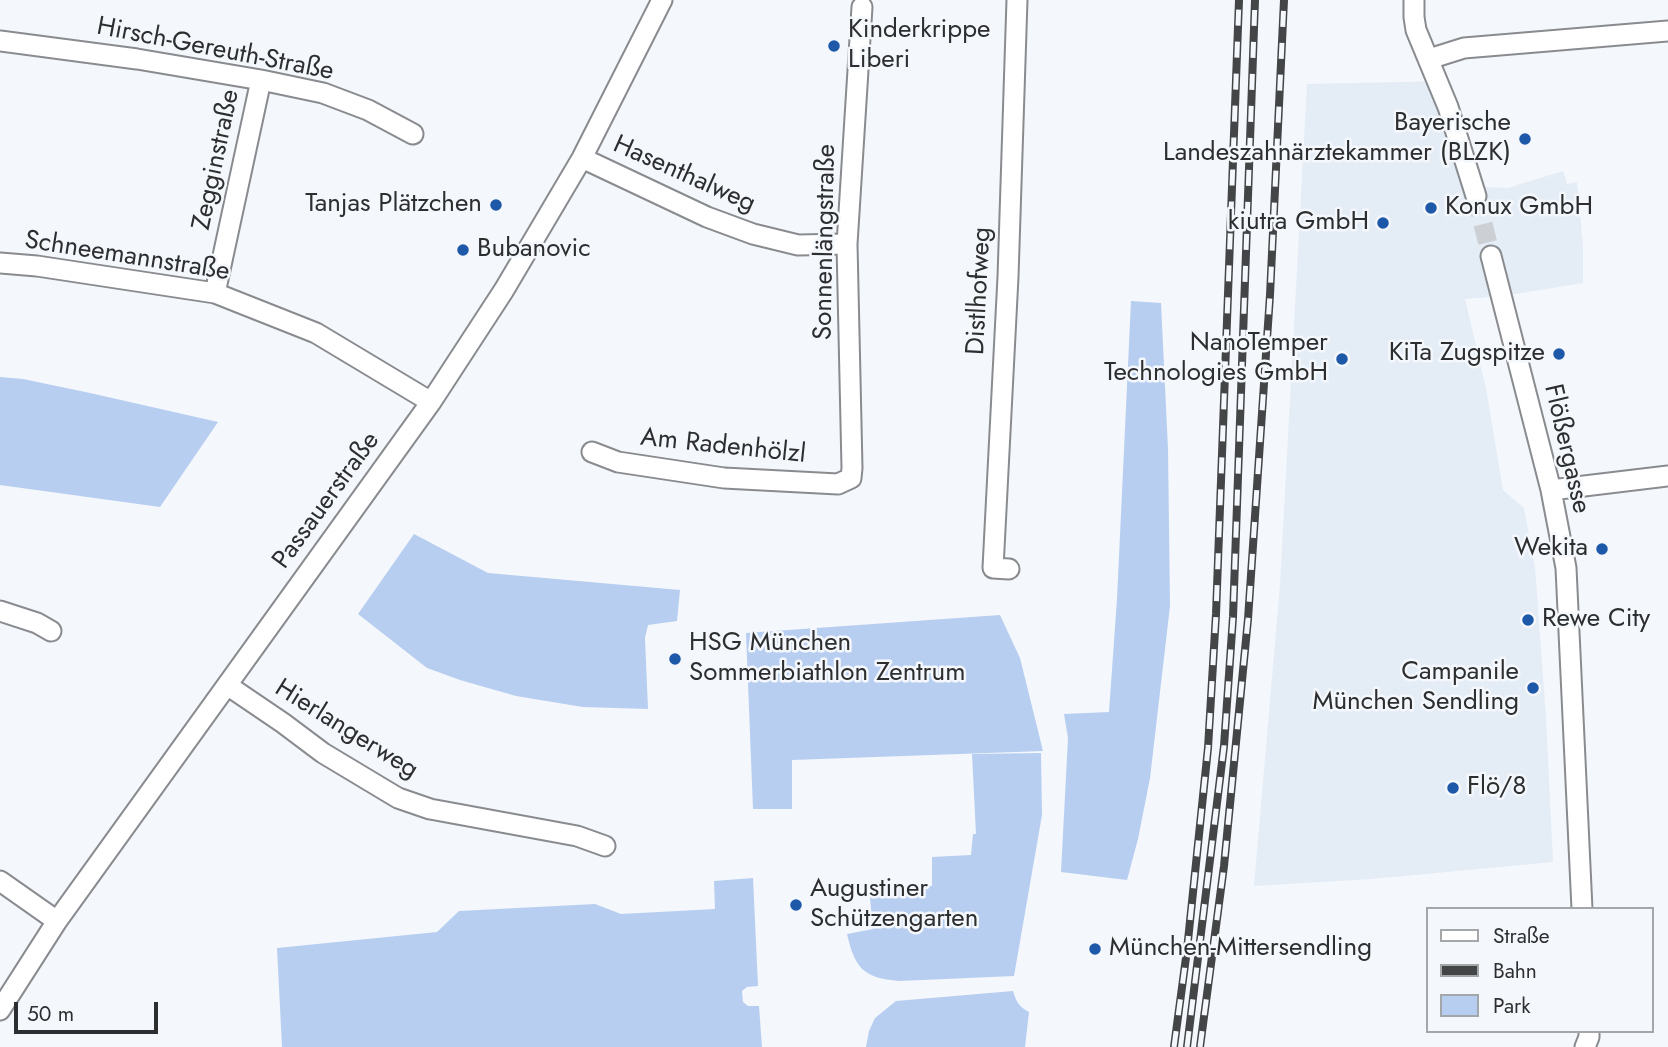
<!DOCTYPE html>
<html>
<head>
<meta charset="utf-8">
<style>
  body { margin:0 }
  #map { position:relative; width:1668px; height:1047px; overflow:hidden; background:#f4f7fc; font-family:Jost,sans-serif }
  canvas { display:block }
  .legend { position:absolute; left:1426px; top:907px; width:228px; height:126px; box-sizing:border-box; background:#f4f7fc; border:2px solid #a4a7aa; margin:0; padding:9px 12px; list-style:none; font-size:21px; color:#2d2e2f }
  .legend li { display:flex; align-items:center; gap:14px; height:35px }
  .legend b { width:35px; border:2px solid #a4a7aa }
  .scale { position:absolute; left:14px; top:1002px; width:144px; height:32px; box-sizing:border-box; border:4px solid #2d2e2f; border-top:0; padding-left:9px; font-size:21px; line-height:24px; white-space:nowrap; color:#2d2e2f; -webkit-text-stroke:5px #f4f7fc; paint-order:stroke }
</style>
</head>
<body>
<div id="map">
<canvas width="1668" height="1047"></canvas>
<ul class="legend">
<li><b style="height:9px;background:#fff"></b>Straße</li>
<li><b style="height:9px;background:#444547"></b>Bahn</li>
<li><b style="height:19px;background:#b7cef0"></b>Park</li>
</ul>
<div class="scale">50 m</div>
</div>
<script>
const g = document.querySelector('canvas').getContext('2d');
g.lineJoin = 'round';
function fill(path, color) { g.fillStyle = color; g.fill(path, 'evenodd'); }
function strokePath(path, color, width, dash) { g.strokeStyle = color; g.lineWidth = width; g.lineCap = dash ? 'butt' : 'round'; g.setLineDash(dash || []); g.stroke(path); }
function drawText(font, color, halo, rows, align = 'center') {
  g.font = font + ' Jost,sans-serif'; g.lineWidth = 5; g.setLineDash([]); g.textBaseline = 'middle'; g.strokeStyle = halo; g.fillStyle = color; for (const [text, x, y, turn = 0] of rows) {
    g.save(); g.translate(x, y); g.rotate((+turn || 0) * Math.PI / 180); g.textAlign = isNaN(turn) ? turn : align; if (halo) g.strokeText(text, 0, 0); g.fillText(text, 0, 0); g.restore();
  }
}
const built = new Path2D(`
  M 1448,81 L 1482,187 L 1508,188 L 1563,171 L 1567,184 L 1577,182 L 1583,245 L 1583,283 L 1509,295 L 1465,299 L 1486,388 L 1503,490 L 1524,508 L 1535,567 L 1546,718 L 1553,862 L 1371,879 L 1254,886 L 1280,585 L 1307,84 Z`);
const green = new Path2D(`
  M 1131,301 L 1161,303 L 1168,449 L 1170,606 L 1150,778 L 1138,839 L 1127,880 L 1061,872 L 1068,738 L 1064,714 L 1109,712 L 1117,599 Z
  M 0,377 L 23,379 L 90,393 L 218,422 L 160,507 L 0,485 Z
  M 414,534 L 488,573 L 680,590 L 677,621 L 648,625 L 645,638 L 648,709 L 583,707 L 516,696 L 460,680 L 427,668 L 358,614 Z
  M 1000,615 L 1020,658 L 1043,751 L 792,760 L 792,809 L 753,809 L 746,633 Z
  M 1041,753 L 1042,815 L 1014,976 L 899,981 C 863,978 855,968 847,934 L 873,929 L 869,888 L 932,886 L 932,857 L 971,855 L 973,834 L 976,834 L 972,754 Z
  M 753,878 L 758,986 L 747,987 L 742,991 L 743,1002 L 748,1006 L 759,1006 L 762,1047 L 282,1047 L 277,948 L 437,932 L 459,911 L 595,904 L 621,914 L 715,909 L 714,881 Z
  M 1013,991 C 1016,1001 1019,1007 1029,1012 L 1025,1047 L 866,1047 L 869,1031 L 875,1018 L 896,1001 Z`);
const minorTunnel = new Path2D(`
  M 1476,196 L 1491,256`);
const minor = new Path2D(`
  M 1414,0 L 1414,17 L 1416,30 L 1448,107 L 1476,196
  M 0,41 L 137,59 L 261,80 L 323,93 L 368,110 L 413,134
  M 1429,59 L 1464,48 L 1668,31
  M 582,158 L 707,217 L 753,234 L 798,245 L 847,244
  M 1491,256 L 1551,490 L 1566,568 L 1582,909
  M 0,263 L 37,266 L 215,293 L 316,333 L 431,402
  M 215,293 L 261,80
  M 592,452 L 618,462 L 724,478 L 838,484 L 851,478 L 852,468 L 847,244 L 862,7
  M 1551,490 L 1668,476
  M 1009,569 L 993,568 L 1008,277 L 1017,0
  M 0,611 L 37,623 L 51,631
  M 227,685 L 283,723 L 323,753 L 398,798 L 430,809 L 577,836 L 605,846
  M 0,881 L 57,921
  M 0,1010 L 57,921 L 431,402 L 504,290 L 582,158 L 662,0
  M 1585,1047 L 1589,1037 L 1589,1031`);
const rail = new Path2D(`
  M 1174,1047 L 1187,950 L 1208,748 L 1216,614 L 1239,0
  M 1187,1047 L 1224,746 L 1233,617 L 1255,0
  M 1200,1047 L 1224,866 L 1248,619 L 1270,295 L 1284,0`);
const markers = [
  [834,46,7,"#1d58a9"],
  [1525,139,7,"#1d58a9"],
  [496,205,7,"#1d58a9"],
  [1431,208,7,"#1d58a9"],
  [1383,223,7,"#1d58a9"],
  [463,250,7,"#1d58a9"],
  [1559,354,7,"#1d58a9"],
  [1342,359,7,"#1d58a9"],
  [1602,549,7,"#1d58a9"],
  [1528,620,7,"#1d58a9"],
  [675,659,7,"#1d58a9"],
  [1533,688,7,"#1d58a9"],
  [1453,788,7,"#1d58a9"],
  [796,905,7,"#1d58a9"],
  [1095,949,7,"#1d58a9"]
];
const poiNames = [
  ["Kinderkrippe",848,31],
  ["Liberi",848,61],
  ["Bayerische",1511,124,"right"],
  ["Landeszahnärztekammer (BLZK)",1511,154,"right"],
  ["Tanjas Plätzchen",482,205,"right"],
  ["Konux GmbH",1445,208],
  ["kiutra GmbH",1369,223,"right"],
  ["Bubanovic",477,250],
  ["NanoTemper",1328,344,"right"],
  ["Technologies GmbH",1328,374,"right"],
  ["KiTa Zugspitze",1545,354,"right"],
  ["Wekita",1588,549,"right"],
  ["Rewe City",1542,620],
  ["HSG München",689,644],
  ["Sommerbiathlon Zentrum",689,674],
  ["Campanile",1519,673,"right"],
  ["München Sendling",1519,703,"right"],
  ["Flö/8",1467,788],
  ["Augustiner",810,890],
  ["Schützengarten",810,920],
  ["München-Mittersendling",1109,949]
];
const streetNames = [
  ["Hirsch-Gereuth-Straße",215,50,11],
  ["Zegginstraße",217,160,-78],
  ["Hasenthalweg",684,175,24],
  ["Sonnenlängstraße",826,242,-89],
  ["Schneemannstraße",127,257,9],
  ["Distlhofweg",980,291,-87],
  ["Am Radenhölzl",723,447,6],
  ["Flößergasse",1566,449,77],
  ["Passauerstraße",327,501,-54],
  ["Hierlangerweg",346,730,32]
];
fill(built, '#e4ecf6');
fill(green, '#b7cef0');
strokePath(minorTunnel, '#cccfd3', 19, [19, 10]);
strokePath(minor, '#898b8f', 23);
strokePath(minor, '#fff', 19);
strokePath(rail, '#444547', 8);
strokePath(rail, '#f4f7fc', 5, [16]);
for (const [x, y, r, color] of markers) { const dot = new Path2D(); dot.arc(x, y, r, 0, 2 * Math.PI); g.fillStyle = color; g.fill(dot); strokePath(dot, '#f4f7fc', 2.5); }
drawText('26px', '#2d2e2f', '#f4f7fc', poiNames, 'left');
drawText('26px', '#2d2e2f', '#f4f7fc', streetNames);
</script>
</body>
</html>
